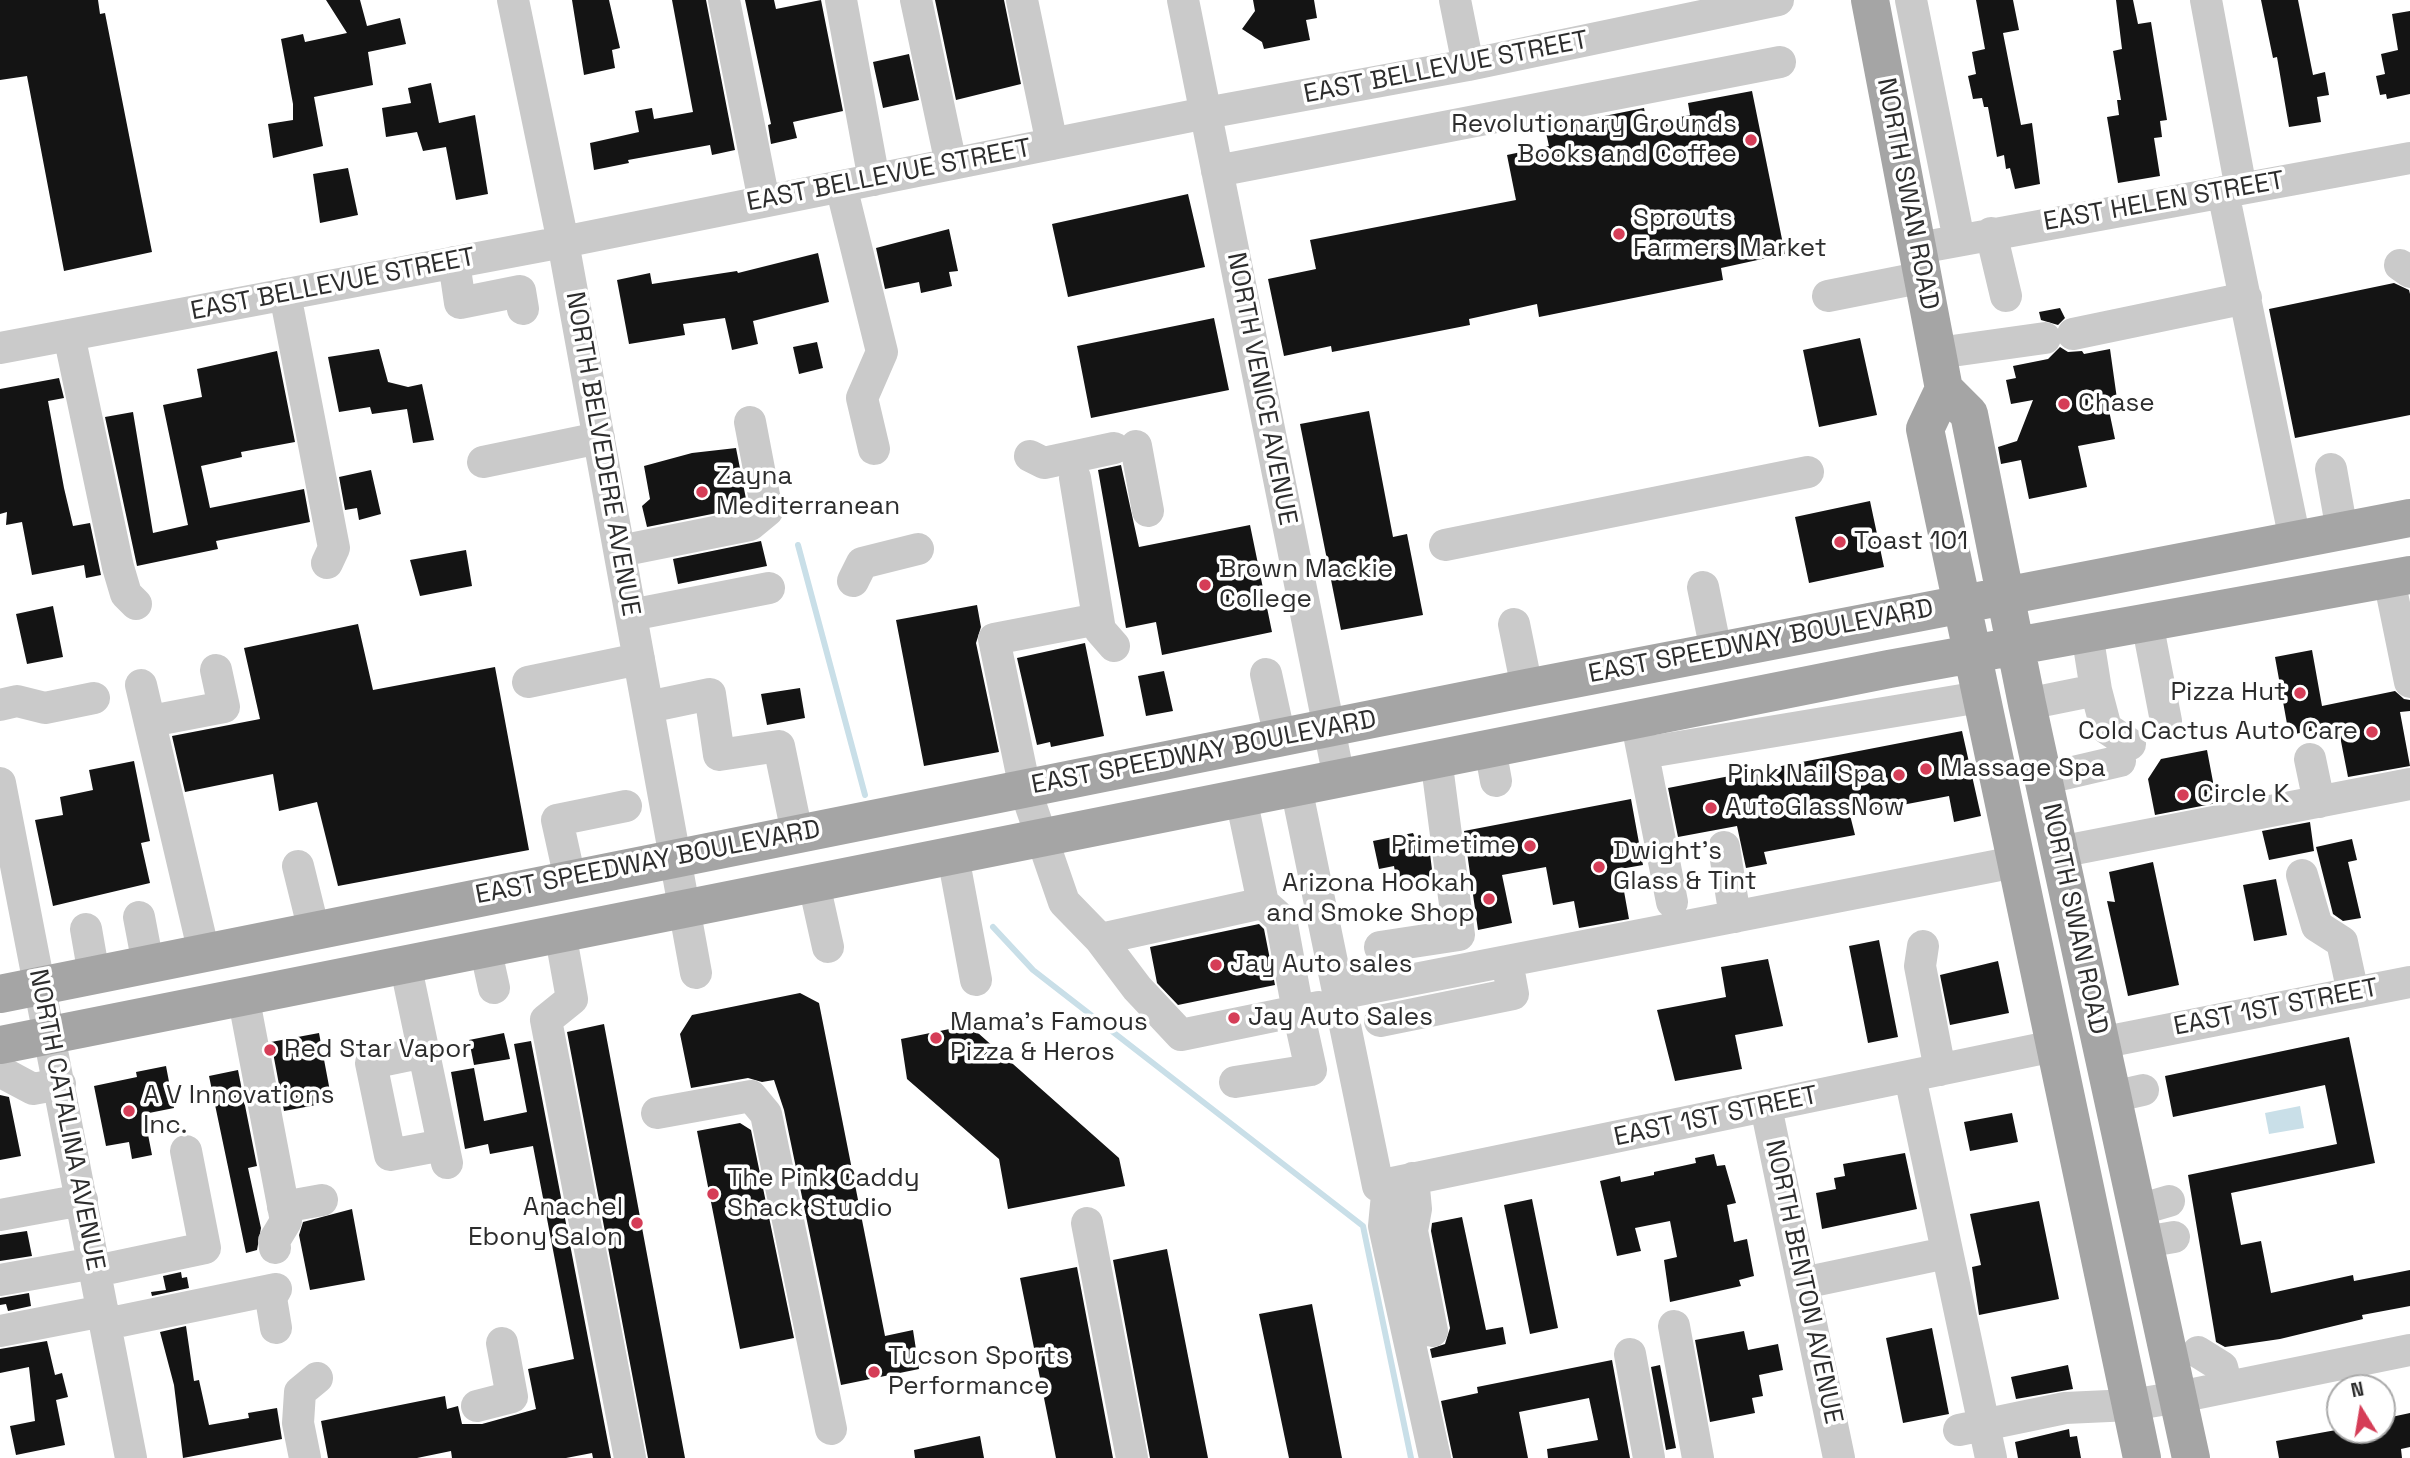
<!DOCTYPE html>
<html>
<head>
<meta charset="utf-8">
<style>
  body { margin:0 }
  #map { position:relative; width:2410px; height:1458px; overflow:hidden; background:#fff; font-family:"Space Grotesk",sans-serif }
  canvas { display:block }
  .north { position:absolute; left:2326px; top:1374px; width:70px; height:70px; box-sizing:border-box; background:#fff; border:2px solid #ababab; border-radius:50%; rotate:349deg; font-size:19px; font-weight:700; line-height:28px; text-align:center; color:#2d2d2d }
  .north::after { content:''; display:block; margin:auto; width:24px; height:32px; background:#d53d57; clip-path:polygon(50% 0,100% 100%,50% 72%,0 100%) }
</style>
</head>
<body>
<div id="map">
<canvas width="2410" height="1458"></canvas>
<div class="north">N</div>
</div>
<script>
const g = document.querySelector('canvas').getContext('2d');
g.lineJoin = 'round';
function fill(path, color) { g.fillStyle = color; g.fill(path, 'evenodd'); }
function strokePath(path, color, width, dash) { g.strokeStyle = color; g.lineWidth = width; g.lineCap = dash ? 'butt' : 'round'; g.setLineDash(dash || []); g.stroke(path); }
function drawText(font, color, halo, rows, align = 'center') {
  g.font = font + ' "Space Grotesk",sans-serif'; g.lineWidth = 7; g.setLineDash([]); g.textBaseline = 'middle'; g.strokeStyle = halo; g.fillStyle = color; for (const [text, x, y, turn = 0] of rows) {
    g.save(); g.translate(x, y); g.rotate((+turn || 0) * Math.PI / 180); g.textAlign = isNaN(turn) ? turn : align; if (halo) g.strokeText(text, 0, 0); g.fillText(text, 0, 0); g.restore();
  }
}
const water = new Path2D(`
  M 2300,1106 L 2304,1128 L 2269,1134 L 2265,1113 Z`);
const stream = new Path2D(`
  M 798,545 L 865,795
  M 993,927 L 1033,970 L 1363,1226 L 1411,1458`);
const building = new Path2D(`
  M 0,0 L 98,0 L 100,14 L 105,13 L 152,252 L 64,271 L 27,76 L 0,80 Z
  M 326,0 L 360,0 L 367,26 L 400,18 L 406,44 L 368,52 L 373,85 L 314,97 L 323,146 L 273,158 L 268,124 L 293,120 L 293,104 L 281,39 L 303,34 L 305,42 L 347,33 Z
  M 572,0 L 609,0 L 620,48 L 612,50 L 615,68 L 584,75 Z
  M 672,0 L 706,0 L 735,150 L 712,155 L 710,145 L 628,160 L 629,163 L 594,170 L 590,143 L 639,132 L 635,111 L 652,108 L 654,119 L 693,112 Z
  M 745,0 L 774,0 L 776,9 L 821,0 L 843,111 L 793,122 L 797,138 L 771,144 L 768,125 L 771,124 Z
  M 935,0 L 1004,0 L 1021,84 L 956,100 Z
  M 1253,0 L 1314,0 L 1317,18 L 1306,20 L 1310,40 L 1264,49 L 1262,42 L 1242,29 L 1255,11 Z
  M 1976,0 L 2013,0 L 2019,30 L 2003,33 L 2021,125 L 2032,123 L 2040,184 L 2015,189 L 2010,168 L 2006,169 L 2004,155 L 1997,157 L 1988,107 L 1984,107 L 1982,98 L 1973,99 L 1968,76 L 1976,74 L 1972,52 L 1985,49 Z
  M 2116,0 L 2133,0 L 2138,24 L 2151,22 L 2167,120 L 2160,121 L 2162,137 L 2154,138 L 2160,176 L 2118,183 L 2107,117 L 2119,115 L 2117,100 L 2121,100 L 2113,51 L 2122,49 Z
  M 2261,0 L 2298,0 L 2313,75 L 2325,72 L 2329,95 L 2317,97 L 2321,122 L 2289,127 L 2277,57 L 2273,58 Z
  M 2410,11 L 2410,94 L 2387,99 L 2386,94 L 2380,95 L 2376,76 L 2385,74 L 2381,54 L 2398,50 L 2392,14 Z
  M 909,54 L 919,100 L 883,108 L 873,62 Z
  M 431,83 L 439,123 L 475,115 L 488,194 L 456,200 L 446,147 L 423,151 L 417,132 L 386,137 L 382,108 L 411,103 L 408,88 Z
  M 1752,91 L 1785,254 L 1721,268 L 1723,280 L 1539,317 L 1537,304 L 1469,319 L 1470,325 L 1332,352 L 1331,346 L 1284,356 L 1268,279 L 1316,269 L 1310,240 L 1516,200 L 1507,155 L 1549,146 L 1545,128 L 1644,108 L 1647,124 L 1690,115 L 1688,103 Z
  M 348,168 L 358,215 L 320,223 L 313,174 Z
  M 1188,194 L 1205,267 L 1068,297 L 1052,224 Z
  M 949,229 L 958,271 L 949,272 L 952,286 L 921,293 L 919,282 L 885,289 L 876,248 Z
  M 818,253 L 829,302 L 753,321 L 758,344 L 732,350 L 725,318 L 683,324 L 685,335 L 629,344 L 617,280 L 650,273 L 652,284 L 737,271 L 738,273 Z
  M 2394,283 L 2409,290 L 2410,294 L 2410,415 L 2295,438 L 2269,309 Z
  M 2060,308 L 2065,318 L 2058,325 L 2041,320 L 2039,312 Z
  M 1214,318 L 1229,390 L 1091,418 L 1077,346 Z
  M 1860,338 L 1877,415 L 1819,427 L 1803,350 Z
  M 817,342 L 823,368 L 799,374 L 793,347 Z
  M 2060,347 L 2068,352 L 2082,351 L 2084,354 L 2110,349 L 2117,399 L 2107,401 L 2115,439 L 2078,446 L 2087,487 L 2029,499 L 2021,460 L 2001,464 L 1998,447 L 2017,441 L 2033,400 L 2011,404 L 2006,380 L 2016,378 L 2013,366 L 2048,359 Z
  M 379,349 L 388,382 L 408,387 L 422,384 L 434,440 L 413,443 L 407,409 L 372,414 L 370,407 L 339,412 L 328,357 Z
  M 277,351 L 295,442 L 241,452 L 242,457 L 201,466 L 210,508 L 304,489 L 310,522 L 216,541 L 218,549 L 137,566 L 105,417 L 133,412 L 153,533 L 188,525 L 163,405 L 202,397 L 197,369 Z
  M 59,378 L 64,398 L 48,401 L 64,488 L 73,526 L 90,523 L 101,575 L 86,578 L 84,565 L 32,575 L 22,522 L 6,525 L 7,512 L 0,514 L 0,389 Z
  M 1369,411 L 1393,537 L 1407,534 L 1423,615 L 1341,630 L 1300,424 Z
  M 736,448 L 747,504 L 742,508 L 647,527 L 642,506 L 650,499 L 644,466 L 692,453 Z
  M 1121,465 L 1139,547 L 1250,525 L 1272,632 L 1162,655 L 1156,622 L 1126,628 L 1098,470 Z
  M 371,470 L 381,514 L 359,520 L 357,508 L 345,510 L 339,477 Z
  M 1870,501 L 1884,567 L 1809,583 L 1795,517 Z
  M 761,541 L 767,566 L 678,584 L 673,559 Z
  M 466,550 L 472,586 L 420,596 L 410,560 Z
  M 977,605 L 981,627 L 976,643 L 999,752 L 924,766 L 896,620 Z
  M 53,606 L 63,657 L 27,664 L 16,614 Z
  M 358,624 L 373,690 L 495,667 L 529,850 L 338,886 L 317,802 L 279,811 L 273,774 L 185,792 L 172,736 L 260,719 L 244,648 Z
  M 1085,643 L 1104,736 L 1051,747 L 1050,742 L 1037,745 L 1017,658 Z
  M 2312,650 L 2322,706 L 2395,691 L 2404,699 L 2410,700 L 2410,711 L 2400,712 L 2410,766 L 2348,777 L 2338,726 L 2289,735 L 2275,657 Z
  M 1164,671 L 1173,711 L 1146,716 L 1138,676 Z
  M 800,688 L 805,718 L 767,725 L 761,694 Z
  M 1962,731 L 1981,816 L 1954,822 L 1949,796 L 1850,815 L 1855,835 L 1764,852 L 1767,864 L 1746,868 L 1737,826 L 1678,837 L 1668,788 Z
  M 2207,750 L 2217,803 L 2155,815 L 2148,779 L 2161,759 Z
  M 134,761 L 150,841 L 141,843 L 150,883 L 53,906 L 35,820 L 63,815 L 60,797 L 93,790 L 89,770 Z
  M 1631,799 L 1643,865 L 1620,869 L 1629,919 L 1579,928 L 1574,901 L 1553,905 L 1546,867 L 1502,875 L 1512,923 L 1478,930 L 1464,831 Z
  M 2310,822 L 2314,851 L 2269,860 L 2262,831 Z
  M 1413,833 L 1416,840 L 1428,837 L 1433,878 L 1397,885 L 1394,866 L 1379,869 L 1373,841 Z
  M 2352,839 L 2357,860 L 2348,862 L 2361,918 L 2343,921 L 2333,914 L 2316,847 Z
  M 2153,862 L 2179,985 L 2128,996 L 2107,901 L 2115,902 L 2109,872 Z
  M 2276,879 L 2287,935 L 2254,941 L 2243,885 Z
  M 1259,924 L 1264,929 L 1275,985 L 1178,1005 L 1157,983 L 1150,947 Z
  M 1879,940 L 1898,1037 L 1868,1043 L 1849,946 Z
  M 1768,959 L 1783,1026 L 1735,1035 L 1742,1069 L 1675,1081 L 1657,1010 L 1726,997 L 1721,967 Z
  M 1998,961 L 2009,1013 L 1950,1025 L 1940,975 Z
  M 800,993 L 819,1003 L 885,1336 L 913,1330 L 919,1369 L 841,1385 L 784,1110 L 774,1080 L 762,1082 L 748,1078 L 691,1088 L 680,1034 L 692,1015 Z
  M 604,1024 L 685,1458 L 648,1458 L 567,1032 Z
  M 969,1025 L 1119,1158 L 1125,1186 L 1008,1209 L 999,1159 L 907,1079 L 901,1039 Z
  M 319,1033 L 332,1102 L 284,1111 L 271,1042 Z
  M 504,1033 L 510,1059 L 474,1065 L 469,1040 Z
  M 2349,1037 L 2375,1163 L 2231,1193 L 2241,1245 L 2261,1241 L 2271,1293 L 2353,1275 L 2354,1281 L 2410,1270 L 2410,1306 L 2362,1315 L 2363,1319 L 2280,1339 L 2225,1347 L 2216,1342 L 2188,1175 L 2337,1144 L 2325,1085 L 2173,1117 L 2165,1076 Z
  M 531,1041 L 611,1458 L 593,1458 L 592,1453 L 566,1458 L 452,1458 L 451,1451 L 417,1458 L 328,1458 L 321,1421 L 445,1396 L 447,1409 L 458,1406 L 462,1424 L 482,1424 L 536,1409 L 528,1369 L 574,1359 L 533,1146 L 490,1154 L 488,1144 L 465,1149 L 451,1072 L 474,1068 L 484,1121 L 527,1112 L 514,1044 Z
  M 166,1066 L 174,1108 L 144,1114 L 152,1155 L 132,1159 L 129,1142 L 106,1146 L 94,1086 L 137,1077 L 136,1072 Z
  M 238,1070 L 257,1166 L 248,1168 L 261,1228 L 257,1250 L 246,1253 L 209,1076 Z
  M 0,1095 L 9,1097 L 21,1156 L 0,1160 Z
  M 2012,1113 L 2018,1142 L 1970,1151 L 1964,1122 Z
  M 740,1123 L 751,1130 L 794,1338 L 740,1349 L 697,1131 Z
  M 1905,1153 L 1917,1209 L 1822,1229 L 1816,1193 L 1836,1189 L 1834,1178 L 1845,1176 L 1843,1164 Z
  M 1714,1154 L 1717,1166 L 1725,1165 L 1736,1203 L 1727,1205 L 1734,1242 L 1747,1239 L 1754,1276 L 1739,1280 L 1741,1286 L 1670,1302 L 1664,1260 L 1677,1257 L 1670,1221 L 1635,1228 L 1641,1251 L 1617,1256 L 1600,1181 L 1620,1176 L 1621,1182 L 1654,1175 L 1654,1172 L 1696,1163 L 1695,1158 Z
  M 1532,1199 L 1558,1328 L 1530,1334 L 1504,1205 Z
  M 2039,1201 L 2059,1299 L 1979,1315 L 1972,1267 L 1981,1265 L 1970,1214 Z
  M 352,1209 L 365,1280 L 310,1290 L 299,1235 L 303,1222 Z
  M 1462,1217 L 1486,1330 L 1503,1327 L 1506,1344 L 1432,1358 L 1430,1349 L 1445,1344 L 1450,1328 L 1431,1231 L 1432,1223 Z
  M 27,1231 L 32,1256 L 0,1261 L 0,1235 Z
  M 1167,1249 L 1208,1458 L 1150,1458 L 1113,1260 Z
  M 1077,1267 L 1113,1458 L 1056,1458 L 1020,1278 Z
  M 181,1272 L 182,1278 L 187,1277 L 189,1288 L 152,1296 L 151,1292 L 166,1290 L 163,1276 Z
  M 29,1293 L 31,1306 L 8,1311 L 6,1304 L 0,1305 L 0,1298 Z
  M 1312,1304 L 1342,1458 L 1289,1458 L 1259,1314 Z
  M 186,1326 L 194,1381 L 199,1380 L 209,1425 L 249,1418 L 248,1413 L 277,1408 L 282,1439 L 183,1458 L 174,1385 L 160,1332 Z
  M 1932,1328 L 1949,1414 L 1903,1423 L 1886,1338 Z
  M 1744,1331 L 1748,1350 L 1778,1344 L 1783,1370 L 1759,1375 L 1763,1396 L 1752,1398 L 1755,1413 L 1710,1422 L 1695,1340 Z
  M 47,1341 L 55,1375 L 62,1373 L 68,1397 L 56,1400 L 65,1445 L 16,1455 L 10,1426 L 35,1421 L 29,1367 L 0,1373 L 0,1349 Z
  M 1612,1360 L 1630,1458 L 1548,1458 L 1547,1449 L 1598,1440 L 1589,1398 L 1519,1412 L 1528,1458 L 1453,1458 L 1441,1401 L 1478,1393 L 1477,1387 Z
  M 1660,1365 L 1676,1448 L 1666,1450 L 1651,1367 Z
  M 2068,1365 L 2073,1389 L 2016,1399 L 2011,1377 Z
  M 2410,1413 L 2410,1447 L 2401,1449 L 2402,1458 L 2279,1458 L 2276,1441 L 2336,1430 L 2382,1430 L 2382,1419 Z
  M 2069,1429 L 2070,1437 L 2077,1436 L 2081,1458 L 2018,1458 L 2015,1442 Z
  M 980,1436 L 984,1458 L 915,1458 L 914,1450 Z`);
const minor = new Path2D(`
  M 513,0 L 563,242 L 696,973
  M 724,0 L 764,201
  M 841,0 L 874,180
  M 916,0 L 951,164
  M 1022,0 L 1052,144
  M 1183,0 L 1339,778
  M 1455,0 L 1468,65
  M 1911,0 L 1959,240
  M 2206,0 L 2241,189
  M 1217,171 L 1780,62
  M 841,186 L 882,352 L 862,398 L 874,449
  M 2223,192 L 2295,540
  M 1991,233 L 2006,296
  M 1919,248 L 2410,158
  M 454,262 L 460,303 L 520,291 L 523,309
  M 2400,265 L 2410,272
  M 285,294 L 334,548 L 327,563
  M 1828,296 L 1924,277
  M 2073,334 L 2246,298
  M 69,335 L 118,567 L 126,594 L 136,604
  M 0,348 L 563,242 L 1206,113 L 1468,65 L 1778,0
  M 1938,353 L 2045,338
  M 1136,446 L 1148,511
  M 1030,456 L 1044,463 L 1114,448
  M 483,462 L 599,438
  M 2331,469 L 2342,531
  M 1075,478 L 1100,630 L 1114,646
  M 1445,545 L 1808,472
  M 620,551 L 750,525 L 767,511 L 750,422
  M 2389,579 L 2410,682
  M 853,581 L 862,563 L 918,549
  M 1703,587 L 1716,651
  M 631,615 L 769,588
  M 1098,619 L 994,639 L 1025,789 L 1064,902 L 1100,939 L 1263,903 L 1241,798
  M 2147,622 L 2166,721
  M 1514,624 L 1527,688
  M 2087,633 L 2096,690
  M 1266,674 L 1280,738
  M 528,682 L 639,659
  M 141,685 L 204,953
  M 2027,704 L 2096,690 L 2106,728 L 2130,744
  M 0,705 L 17,701 L 45,708 L 94,698
  M 648,707 L 710,694 L 719,755 L 779,746 L 797,833
  M 151,721 L 224,707 L 216,670
  M 1639,734 L 1672,902
  M 1490,748 L 1496,781
  M 1643,753 L 1980,697
  M 2310,759 L 2319,802
  M 2043,779 L 2120,761
  M 0,783 L 131,1458
  M 1296,787 L 1378,1186 L 2054,1046
  M 1724,847 L 1735,917
  M 2059,852 L 2410,784
  M 953,856 L 976,980
  M 298,866 L 314,931
  M 2302,875 L 2317,926 L 2342,942 L 2353,993
  M 570,879 L 557,820 L 626,806
  M 814,884 L 828,947
  M 1263,903 L 1281,919 L 1298,1011 L 1319,1007
  M 139,917 L 148,964
  M 86,929 L 94,975
  M 560,932 L 572,999 L 546,1020 L 630,1458
  M 1100,939 L 1137,988 L 1181,1035 L 1298,1011 L 1311,1070 L 1235,1082
  M 1923,946 L 1920,966 L 1940,1070
  M 485,947 L 494,988
  M 1380,947 L 1459,935 L 1436,758
  M 405,963 L 447,1163
  M 1338,994 L 2015,862
  M 243,995 L 286,1221 L 274,1241 L 275,1248
  M 1380,1021 L 1513,994 L 1507,961
  M 2100,1043 L 2410,982
  M 424,1052 L 371,1063 L 390,1155 L 443,1145
  M 7,1075 L 33,1089 L 60,1084
  M 1910,1077 L 1991,1458
  M 2112,1097 L 2143,1090
  M 1766,1107 L 1839,1458
  M 657,1113 L 751,1096 L 766,1114 L 831,1429
  M 1413,1178 L 1416,1209 L 1412,1231 L 1432,1331
  M 1388,1184 L 1384,1226 L 1435,1458
  M 283,1207 L 322,1200
  M 2138,1210 L 2169,1201
  M 0,1215 L 82,1200
  M 1087,1223 L 1132,1458
  M 2145,1242 L 2174,1237
  M 96,1271 L 205,1248 L 186,1151
  M 0,1280 L 94,1263
  M 1803,1283 L 1946,1253
  M 276,1289 L 271,1298 L 276,1328
  M 106,1324 L 276,1289
  M 1674,1326 L 1698,1458
  M 0,1331 L 103,1311
  M 2198,1352 L 2222,1367 L 2227,1387
  M 1630,1354 L 1649,1458
  M 477,1406 L 512,1397 L 502,1343
  M 1959,1430 L 2065,1408 L 2131,1405 L 2179,1397 L 2410,1350
  M 305,1458 L 298,1423 L 300,1392 L 317,1378`);
const major = new Path2D(`
  M 1870,0 L 1944,389 L 1969,414 L 2027,704 L 2191,1458
  M 1944,389 L 1925,429 L 2142,1458
  M 0,994 L 1527,688 L 2410,518
  M 0,1045 L 1889,669 L 2410,575`);
const markers = [
  [1751,140,7,"#d53d57"],
  [1619,234,7,"#d53d57"],
  [2064,404,7,"#d53d57"],
  [702,492,7,"#d53d57"],
  [1840,542,7,"#d53d57"],
  [1205,585,7,"#d53d57"],
  [2300,693,7,"#d53d57"],
  [2372,732,7,"#d53d57"],
  [1926,769,7,"#d53d57"],
  [1899,775,7,"#d53d57"],
  [2183,795,7,"#d53d57"],
  [1711,808,7,"#d53d57"],
  [1530,846,7,"#d53d57"],
  [1599,867,7,"#d53d57"],
  [1489,899,7,"#d53d57"],
  [1216,965,7,"#d53d57"],
  [1234,1018,7,"#d53d57"],
  [936,1038,7,"#d53d57"],
  [270,1050,7,"#d53d57"],
  [129,1111,7,"#d53d57"],
  [713,1194,7,"#d53d57"],
  [637,1223,7,"#d53d57"],
  [874,1372,7,"#d53d57"]
];
const streetNames = [
  ["EAST BELLEVUE STREET",1446,68,-11],
  ["EAST BELLEVUE STREET",889,176,-11],
  ["NORTH SWAN ROAD",1907,194,79],
  ["EAST HELEN STREET",2164,202,-10],
  ["EAST BELLEVUE STREET",333,285,-11],
  ["NORTH VENICE AVENUE",1261,389,79],
  ["NORTH BELVEDERE AVENUE",602,454,80],
  ["EAST SPEEDWAY BOULEVARD",1761,642,-11],
  ["EAST SPEEDWAY BOULEVARD",1204,753,-11],
  ["EAST SPEEDWAY BOULEVARD",648,863,-11],
  ["NORTH SWAN ROAD",2074,919,78],
  ["EAST 1ST STREET",2276,1008,-11],
  ["EAST 1ST STREET",1716,1117,-12],
  ["NORTH CATALINA AVENUE",66,1120,79],
  ["NORTH BENTON AVENUE",1803,1282,78]
];
const poiNames = [
  ["Revolutionary Grounds",1737,125,"right"],
  ["Books and Coffee",1737,155,"right"],
  ["Sprouts",1633,219],
  ["Farmers Market",1633,249],
  ["Chase",2078,404],
  ["Zayna",716,477],
  ["Mediterranean",716,507],
  ["Toast 101",1854,542],
  ["Brown Mackie",1219,570],
  ["College",1219,600],
  ["Pizza Hut",2286,693,"right"],
  ["Cold Cactus Auto Care",2358,732,"right"],
  ["Massage Spa",1940,769],
  ["Pink Nail Spa",1885,775,"right"],
  ["Circle K",2197,795],
  ["AutoGlassNow",1725,808],
  ["Primetime",1516,846,"right"],
  ["Dwight's",1613,852],
  ["Glass & Tint",1613,882],
  ["Arizona Hookah",1475,884,"right"],
  ["and Smoke Shop",1475,914,"right"],
  ["Jay Auto sales",1230,965],
  ["Jay Auto Sales",1248,1018],
  ["Mama's Famous",950,1023],
  ["Pizza & Heros",950,1053],
  ["Red Star Vapor",284,1050],
  ["A V Innovations",143,1096],
  ["Inc.",143,1126],
  ["The Pink Caddy",727,1179],
  ["Shack Studio",727,1209],
  ["Anachel",623,1208,"right"],
  ["Ebony Salon",623,1238,"right"],
  ["Tucson Sports",888,1357],
  ["Performance",888,1387]
];
fill(water, '#c9dfe8');
strokePath(stream, '#c9dfe8', 6);
fill(building, '#141414');
strokePath(minor, '#cacaca', 32);
strokePath(major, '#a5a5a5', 38);
for (const [x, y, r, color] of markers) { const dot = new Path2D(); dot.arc(x, y, r, 0, 2 * Math.PI); g.fillStyle = color; g.fill(dot); strokePath(dot, '#fff', 2.5); }
drawText('26px', '#2d2d2d', '#fff', streetNames);
drawText('26px', '#2d2d2d', '#fff', poiNames, 'left');
</script>
</body>
</html>
